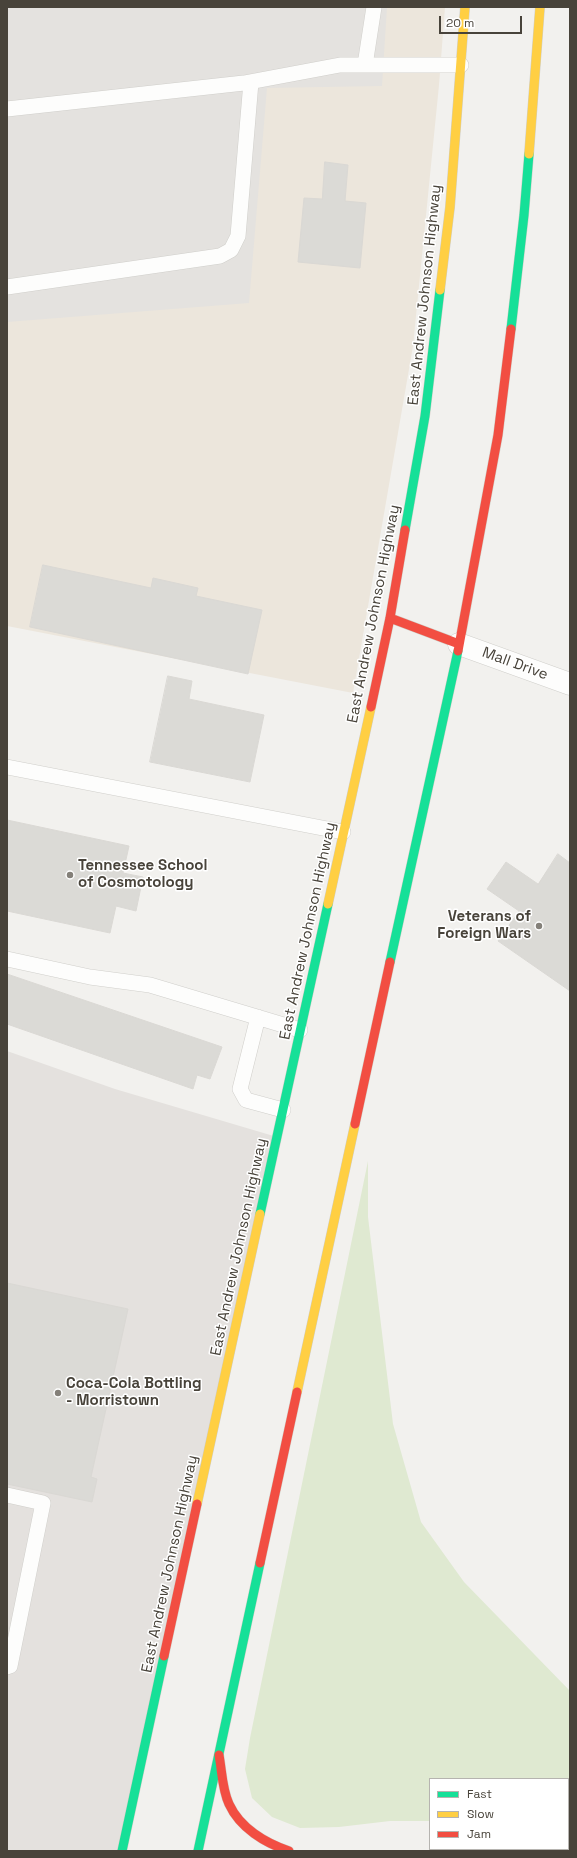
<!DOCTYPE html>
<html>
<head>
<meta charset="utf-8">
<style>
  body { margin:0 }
  #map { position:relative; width:577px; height:1858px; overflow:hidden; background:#f2f1ee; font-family:"Space Grotesk",sans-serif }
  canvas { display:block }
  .frame { position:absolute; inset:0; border:8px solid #48433a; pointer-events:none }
  .legend { position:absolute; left:429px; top:1778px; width:140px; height:72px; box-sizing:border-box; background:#fff; border:1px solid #b6b4b0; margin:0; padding:5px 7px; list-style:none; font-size:12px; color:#48433a }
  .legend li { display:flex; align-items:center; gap:8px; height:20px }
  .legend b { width:20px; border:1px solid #b6b4b0 }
  .scale { position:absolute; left:439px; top:16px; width:83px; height:18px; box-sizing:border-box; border:2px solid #48433a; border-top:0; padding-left:5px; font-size:12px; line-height:14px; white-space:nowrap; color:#48433a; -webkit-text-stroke:3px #fff; paint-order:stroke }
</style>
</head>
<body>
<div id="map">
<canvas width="577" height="1858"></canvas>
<div class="frame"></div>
<ul class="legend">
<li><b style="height:5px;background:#16e098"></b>Fast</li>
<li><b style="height:5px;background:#ffcf43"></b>Slow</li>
<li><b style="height:5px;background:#f24e42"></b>Jam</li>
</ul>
<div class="scale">20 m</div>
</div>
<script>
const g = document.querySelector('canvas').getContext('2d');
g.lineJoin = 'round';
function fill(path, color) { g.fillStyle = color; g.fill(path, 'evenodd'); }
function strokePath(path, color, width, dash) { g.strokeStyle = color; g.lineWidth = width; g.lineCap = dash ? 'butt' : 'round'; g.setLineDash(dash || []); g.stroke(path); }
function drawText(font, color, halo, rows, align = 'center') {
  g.font = font + ' "Space Grotesk",sans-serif'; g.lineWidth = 3; g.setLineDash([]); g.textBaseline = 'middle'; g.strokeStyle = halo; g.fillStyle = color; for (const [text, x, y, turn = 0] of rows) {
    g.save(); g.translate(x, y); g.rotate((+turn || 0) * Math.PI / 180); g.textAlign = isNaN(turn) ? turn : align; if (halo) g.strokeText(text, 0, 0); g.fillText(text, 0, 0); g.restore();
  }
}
const commercial = new Path2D(`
  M 7,7 L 445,7 L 439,85 L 413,346 L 353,693 L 7,626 Z`);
const industrial = new Path2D(`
  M 7,1051 L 115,1089 L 277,1137 L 122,1851 L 7,1851 Z`);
const green = new Path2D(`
  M 368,1161 L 368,1217 L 393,1424 L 421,1522 L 464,1582 L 570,1691 L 570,1847 L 568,1846 L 568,1779 L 430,1779 L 430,1821 L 390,1821 L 339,1827 L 300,1828 L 272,1817 L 252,1798 L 245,1769 L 250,1738 Z`);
const parking = new Path2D(`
  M 7,7 L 387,7 L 382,86 L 267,88 L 249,303 L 7,322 Z`);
const building = new Path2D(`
  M 325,162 L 348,165 L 345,201 L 366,203 L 360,268 L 298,262 L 304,198 L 322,199 Z
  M 43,565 L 151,588 L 153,578 L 198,588 L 196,596 L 262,610 L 248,674 L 30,627 Z
  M 168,676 L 192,681 L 189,699 L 264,715 L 250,782 L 150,762 Z
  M 7,820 L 129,846 L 123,873 L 143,877 L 136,911 L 116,906 L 110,933 L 7,911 Z
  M 558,854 L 570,863 L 570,991 L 498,941 L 519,911 L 487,889 L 506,862 L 538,884 Z
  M 7,974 L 222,1047 L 210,1079 L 197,1075 L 193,1089 L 7,1024 Z
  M 7,1283 L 128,1309 L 91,1477 L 97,1479 L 92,1502 L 7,1484 Z`);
const lane = new Path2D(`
  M 365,65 L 374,7
  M 7,109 L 244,83 L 340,65 L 461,65
  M 7,287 L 220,256 L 231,250 L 238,236 L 251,82
  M 7,767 L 343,832
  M 7,959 L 90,977 L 150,985 L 300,1030
  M 258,1017 L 240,1089 L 246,1100 L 283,1110
  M 7,1495 L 43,1503 L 10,1666 L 7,1667`);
const street = new Path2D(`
  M 459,644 L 570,684`);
const fast = new Path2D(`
  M 511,329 L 524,215 L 529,154
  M 405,530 L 425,416 L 440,290
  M 390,962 L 458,651
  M 260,1214 L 328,904
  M 122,1851 L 164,1656
  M 198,1851 L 260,1563`);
const slow = new Path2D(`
  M 529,154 L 540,7
  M 440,290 L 450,207 L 465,7
  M 328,904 L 371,707
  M 297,1392 L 355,1124
  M 197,1504 L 260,1214`);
const jam = new Path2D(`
  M 390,618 L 459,644
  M 458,651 L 498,435 L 511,329
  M 371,707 L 390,618 L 405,530
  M 355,1124 L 390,962
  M 260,1563 L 297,1392
  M 164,1656 L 197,1504
  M 219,1755 C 222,1771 222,1789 229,1804 C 240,1828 265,1843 289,1851`);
const markers = [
  [70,875,4,"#848079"],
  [539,926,4,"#848079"],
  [58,1393,4,"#848079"]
];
const streetNames = [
  ["East Andrew Johnson Highway",425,295,-84],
  ["East Andrew Johnson Highway",374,614,-79],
  ["Mall Drive",515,664,20],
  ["East Andrew Johnson Highway",308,931,-78],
  ["East Andrew Johnson Highway",239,1247,-78],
  ["East Andrew Johnson Highway",170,1564,-78]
];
const poiNames = [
  ["Tennessee School",78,866],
  ["of Cosmotology",78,883],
  ["Veterans of",531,917,"right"],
  ["Foreign Wars",531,934,"right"],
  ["Coca-Cola Bottling",66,1384],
  ["- Morristown",66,1401]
];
fill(commercial, '#ece6dc');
fill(industrial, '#e4e1de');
fill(green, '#dfe9d1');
fill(parking, '#e4e2df');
fill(building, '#dbdad6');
strokePath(building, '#dad8d4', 1);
strokePath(lane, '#d0cfcb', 16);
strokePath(street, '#d0cfcb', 23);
strokePath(fast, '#d0cec6', 10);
strokePath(slow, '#d0cec6', 10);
strokePath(jam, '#d0cec6', 10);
strokePath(lane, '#fdfdfc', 15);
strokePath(street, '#fdfdfc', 22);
strokePath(fast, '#16e098', 9);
strokePath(slow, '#ffcf43', 9);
strokePath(jam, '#f24e42', 9);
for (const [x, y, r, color] of markers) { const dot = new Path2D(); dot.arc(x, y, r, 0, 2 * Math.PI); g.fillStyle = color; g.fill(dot); strokePath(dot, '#fff', 1.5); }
drawText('15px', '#48433a', '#fff', streetNames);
drawText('bold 15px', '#48433a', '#fff', poiNames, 'left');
</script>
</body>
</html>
